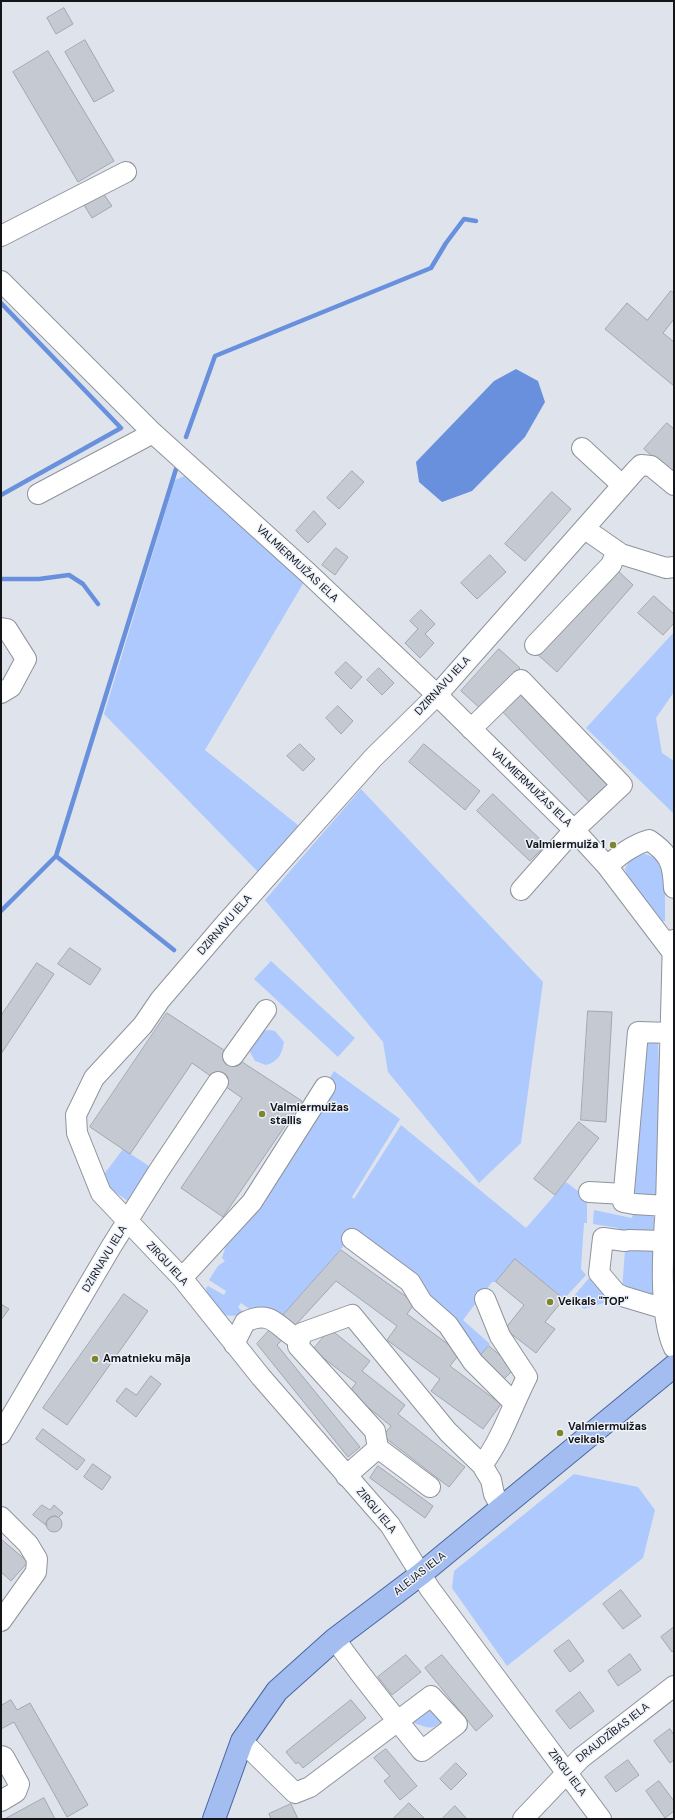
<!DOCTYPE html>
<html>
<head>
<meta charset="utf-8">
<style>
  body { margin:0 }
  #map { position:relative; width:675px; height:1820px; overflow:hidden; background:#dfe4ec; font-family:"DM Sans",sans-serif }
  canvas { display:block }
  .frame { position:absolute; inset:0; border:2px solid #141518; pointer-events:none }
</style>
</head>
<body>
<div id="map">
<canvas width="675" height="1820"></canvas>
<div class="frame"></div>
</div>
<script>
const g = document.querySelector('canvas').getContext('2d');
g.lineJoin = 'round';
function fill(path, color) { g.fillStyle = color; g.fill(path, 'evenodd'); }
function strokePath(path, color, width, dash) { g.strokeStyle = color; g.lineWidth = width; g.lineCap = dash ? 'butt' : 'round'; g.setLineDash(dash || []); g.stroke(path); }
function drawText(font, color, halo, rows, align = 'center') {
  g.font = font + ' "DM Sans",sans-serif'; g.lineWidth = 3; g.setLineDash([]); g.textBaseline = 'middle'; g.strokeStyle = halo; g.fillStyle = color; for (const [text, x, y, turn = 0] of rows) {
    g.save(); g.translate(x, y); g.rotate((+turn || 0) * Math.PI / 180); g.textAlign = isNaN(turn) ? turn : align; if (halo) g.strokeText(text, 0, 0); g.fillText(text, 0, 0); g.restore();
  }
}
const green = new Path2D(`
  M 187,475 L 304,582 L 205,750 L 299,826 L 258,872 L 104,714 L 175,480 Z
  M 674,632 L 674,692 L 656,718 L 662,753 L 674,761 L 674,814 L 586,728 Z
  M 361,789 L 543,982 L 521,1143 L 479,1183 L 388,1072 L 383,1042 L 265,900 Z
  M 645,854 C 648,855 652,856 654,858 C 667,870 665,905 665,921 L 660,922 L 628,879 L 625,869 C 630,859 634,855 645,854 Z
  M 271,961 L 355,1038 L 338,1057 L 254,979 Z
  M 270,1030 L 275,1031 L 284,1042 C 282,1054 278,1062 266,1065 L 255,1061 L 249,1050 L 260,1031 Z
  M 658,1038 L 660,1115 L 658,1201 L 631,1196 L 638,1046 Z
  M 334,1071 L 400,1119 L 352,1197 L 354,1199 L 401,1125 L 526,1228 L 566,1182 L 587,1198 L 587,1223 L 584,1223 L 581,1269 L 586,1275 L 564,1299 L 515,1259 L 496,1282 L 492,1282 L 463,1320 L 490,1344 L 479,1357 L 354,1234 L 279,1320 L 252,1313 L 248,1308 L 241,1303 L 238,1307 L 245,1314 C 237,1316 226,1317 220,1313 C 213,1309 206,1295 206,1288 L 208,1286 L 224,1295 L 226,1291 L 209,1280 L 218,1266 L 225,1261 L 222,1258 L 228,1239 L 253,1210 L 261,1207 L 273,1170 Z
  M 123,1149 L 152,1168 L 133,1200 L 128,1201 L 107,1187 L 102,1177 Z
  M 594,1210 L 632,1218 L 634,1210 L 651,1215 L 657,1219 L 657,1231 L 621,1232 L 618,1228 L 593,1224 Z
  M 647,1246 L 657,1252 L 655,1295 L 652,1298 L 622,1290 L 625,1250 Z
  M 589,1278 L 610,1301 L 584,1309 L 574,1300 L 574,1296 Z
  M 574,1474 L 638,1487 L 655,1510 L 643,1558 L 507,1666 L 452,1588 L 454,1571 Z
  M 428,1705 L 443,1720 C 431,1732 428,1727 413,1723 L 412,1718 Z`);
const water = new Path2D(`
  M 516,369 L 538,381 L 545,402 L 525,437 L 472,491 L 442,502 L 419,482 L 416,462 L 494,381 Z`);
const stream = new Path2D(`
  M 1,303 L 121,428 L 1,495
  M 186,437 L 215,356 L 431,268 L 446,243 L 464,219 L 476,221
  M 1,579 L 39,579 L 69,575 L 83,584 L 98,604
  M 56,856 L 174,950
  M 1,911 L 56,856 L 176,469`);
const building = new Path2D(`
  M 64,8 L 73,24 L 56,34 L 47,18 Z
  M 85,40 L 114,91 L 94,102 L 65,52 Z
  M 48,51 L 114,161 L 78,182 L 13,72 Z
  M 103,193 L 112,206 L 92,218 L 84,205 Z
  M 671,291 L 674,293 L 674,319 L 663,333 L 674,342 L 674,386 L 605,329 L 627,303 L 647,320 Z
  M 667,423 L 674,429 L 674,475 L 644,449 Z
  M 352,471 L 364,482 L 339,509 L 327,498 Z
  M 552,492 L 571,509 L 525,561 L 505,544 Z
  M 314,511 L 326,524 L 308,543 L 296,531 Z
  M 336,548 L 348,557 L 335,575 L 322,565 Z
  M 490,555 L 506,572 L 477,599 L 461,583 Z
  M 615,568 L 633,585 L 557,672 L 537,654 Z
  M 654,596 L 674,614 L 674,623 L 663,635 L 638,613 Z
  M 421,610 L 435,624 L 425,634 L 434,643 L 420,658 L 405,643 L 418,629 L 410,621 Z
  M 499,649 L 520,668 L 482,710 L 461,691 Z
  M 346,662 L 362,677 L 351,689 L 335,673 Z
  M 379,668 L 394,683 L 382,695 L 367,680 Z
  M 517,690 L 608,786 L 590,803 L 499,708 Z
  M 338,706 L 353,721 L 341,734 L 326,718 Z
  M 300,744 L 315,759 L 303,771 L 287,756 Z
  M 424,744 L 480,791 L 465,810 L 409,762 Z
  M 493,794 L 546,845 L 530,861 L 477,811 Z
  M 70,948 L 101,969 L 90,985 L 58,964 Z
  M 37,963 L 54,974 L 1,1054 L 1,1016 Z
  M 588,1011 L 612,1012 L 606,1122 L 581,1120 Z
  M 167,1013 L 302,1101 L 223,1217 L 181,1188 L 242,1098 L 192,1063 L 130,1154 L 90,1127 Z
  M 579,1122 L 599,1138 L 555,1195 L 534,1179 Z
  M 341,1250 L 415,1303 L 407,1314 L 460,1353 L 450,1366 L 501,1404 L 483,1429 L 431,1391 L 440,1379 L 387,1340 L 397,1326 L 336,1281 L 291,1330 L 279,1320 Z
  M 515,1259 L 564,1299 L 545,1322 L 555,1329 L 536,1353 L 505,1329 L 524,1305 L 496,1282 Z
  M 124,1294 L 148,1311 L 67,1425 L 43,1408 Z
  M 1,1304 L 9,1309 L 1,1320 Z
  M 274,1325 L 286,1336 L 277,1345 L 360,1447 L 348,1457 L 257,1344 Z
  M 330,1329 L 370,1361 L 362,1371 L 405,1405 L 398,1414 L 465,1467 L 449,1487 L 383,1436 L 391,1426 L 349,1392 L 356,1383 L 313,1350 Z
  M 489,1346 L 515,1368 L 504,1379 L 479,1357 Z
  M 151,1376 L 161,1384 L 136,1417 L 116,1401 L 126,1388 L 136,1395 Z
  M 43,1429 L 85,1460 L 77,1470 L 36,1439 Z
  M 93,1464 L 111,1477 L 102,1490 L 84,1477 Z
  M 378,1466 L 433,1506 L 425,1518 L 370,1478 Z
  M 42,1505 L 50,1510 L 54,1505 L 63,1513 L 58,1518 L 56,1516 L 51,1517 L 46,1522 L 47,1526 L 33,1515 Z
  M46 1524a8 8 0 1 1 16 0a8 8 0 1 1-16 0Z
  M 1,1539 L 28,1562 L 11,1581 L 1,1572 Z
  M 621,1590 L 641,1616 L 623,1629 L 603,1604 Z
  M 674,1627 L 674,1650 L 672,1652 L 661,1637 Z
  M 569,1640 L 584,1661 L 570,1672 L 554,1651 Z
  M 630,1654 L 641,1670 L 618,1686 L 608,1671 Z
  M 406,1655 L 421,1672 L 392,1695 L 378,1677 Z
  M 442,1655 L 493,1716 L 476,1731 L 425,1668 Z
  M 580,1692 L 594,1711 L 570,1729 L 556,1711 Z
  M 11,1700 L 17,1710 L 30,1703 L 88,1805 L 67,1817 L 14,1722 L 1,1729 L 1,1706 Z
  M 351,1700 L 366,1718 L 303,1768 L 298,1762 L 296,1764 L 286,1752 L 288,1750 Z
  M 670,1729 L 674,1735 L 674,1760 L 670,1763 L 654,1741 Z
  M 386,1749 L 417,1786 L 400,1800 L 384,1781 L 390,1776 L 374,1758 Z
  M 628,1760 L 639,1775 L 616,1792 L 605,1777 Z
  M 456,1763 L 467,1774 L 451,1790 L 440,1779 Z
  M 659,1781 L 674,1801 L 674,1811 L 665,1818 L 646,1791 Z
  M 44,1798 L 55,1819 L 5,1819 Z
  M 409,1803 L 425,1819 L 393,1819 Z
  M 291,1804 L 298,1819 L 271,1819 L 269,1814 Z
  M 455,1806 L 467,1819 L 442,1819 Z`);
const minor = new Path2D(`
  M 1,236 L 126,172
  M 1,281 L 153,433 L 307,572 L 437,695 L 574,830 L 607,866 L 673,953
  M 582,448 L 622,485
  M 38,494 L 153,433
  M 585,529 L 621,554 L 666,568 L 674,567
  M 1,628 L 7,629 L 26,659 L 11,687 L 1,693
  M 535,645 L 611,565 L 617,551
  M 471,729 L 521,680 L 622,785 L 574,830 L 521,890
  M 607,866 C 620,855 632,845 649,840 C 670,854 673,864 674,888
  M 673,940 L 666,1206 C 663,1244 658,1315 674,1348
  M 233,1056 L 266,1010
  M 589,1192 L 624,1194
  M 666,1206 L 634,1204 L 623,1202 L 638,1032 L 671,1033
  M 352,1239 L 410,1282 L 422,1302 L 448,1325 L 473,1362 L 514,1403
  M 663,1241 L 629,1240 L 625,1241 L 603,1238 L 599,1273 L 616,1293 L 622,1296 L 665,1309
  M 182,1278 L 252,1202 L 325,1087
  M 234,1344 L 245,1322 C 274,1308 278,1330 300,1340
  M 1,1434 L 111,1247 L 158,1172 L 218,1082
  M 378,1448 L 430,1487
  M 482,1465 C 502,1439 512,1406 527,1377 L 500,1336 L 485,1299
  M 346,1476 L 378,1448 L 375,1431 L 298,1346 L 302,1333 L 352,1315 L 448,1432 L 482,1465 L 491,1480 L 494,1494 L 501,1507
  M 1,1517 L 28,1544 L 37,1559 L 36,1572 L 1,1621
  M 242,1741 L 295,1793 L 310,1787 L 431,1696 L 457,1724 L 422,1751 C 392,1714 362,1678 335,1639
  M 1,1756 L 4,1757 L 19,1784 L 16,1792 L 1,1801
  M 523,1819 L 581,1758 L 674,1686
  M 601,1819 L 430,1589 L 390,1525 L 261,1377 L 182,1278 L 101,1193 L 77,1133 L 76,1115 L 94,1078 L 143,1025 L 160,1000 L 225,924 L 373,758 L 437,695 L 635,471 L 641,465 L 651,466 L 674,485`);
const major = new Path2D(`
  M 214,1819 L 242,1741 L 277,1691 L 335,1639 L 421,1574 L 674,1366`);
const markers = [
  [613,845,4,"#7f842f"],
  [262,1114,4,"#7f842f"],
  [550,1302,4,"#7f842f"],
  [95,1359,4,"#7f842f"],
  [560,1433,4,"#7f842f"]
];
const streetNames = [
  ["VALMIERMUIŽAS IELA",297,564,43],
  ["DZIRNAVU IELA",443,686,-47],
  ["VALMIERMUIŽAS IELA",531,788,44],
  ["DZIRNAVU IELA",225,925,-49],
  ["DZIRNAVU IELA",105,1259,-59],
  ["ZIRGU IELA",167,1264,47],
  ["ZIRGU IELA",376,1511,50],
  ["ALEJAS IELA",420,1574,-38],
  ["DRAUDZĪBAS IELA",613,1733,-38],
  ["ZIRGU IELA",567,1773,53]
];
const poiNames = [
  ["Valmiermuiža 1",605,845,"right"],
  ["Valmiermuižas",270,1108],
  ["stallis",270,1121],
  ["Veikals \"TOP\"",558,1302],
  ["Amatnieku māja",103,1359],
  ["Valmiermuižas",568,1427],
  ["veikals",568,1440]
];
fill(green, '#adc9fd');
fill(water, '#6990dc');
strokePath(stream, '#6990dc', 4.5);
fill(building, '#c5cad2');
strokePath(building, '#a2a6ae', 1);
strokePath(minor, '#8f939c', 22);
strokePath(major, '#49669f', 24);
strokePath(minor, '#fff', 20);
strokePath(major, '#a3bdf1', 22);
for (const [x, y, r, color] of markers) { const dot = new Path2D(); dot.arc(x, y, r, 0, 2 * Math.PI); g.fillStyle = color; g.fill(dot); strokePath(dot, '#ecf1fa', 1.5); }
drawText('11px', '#141518', '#ecf1fa', streetNames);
drawText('bold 11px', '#141518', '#ecf1fa', poiNames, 'left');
</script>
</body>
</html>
